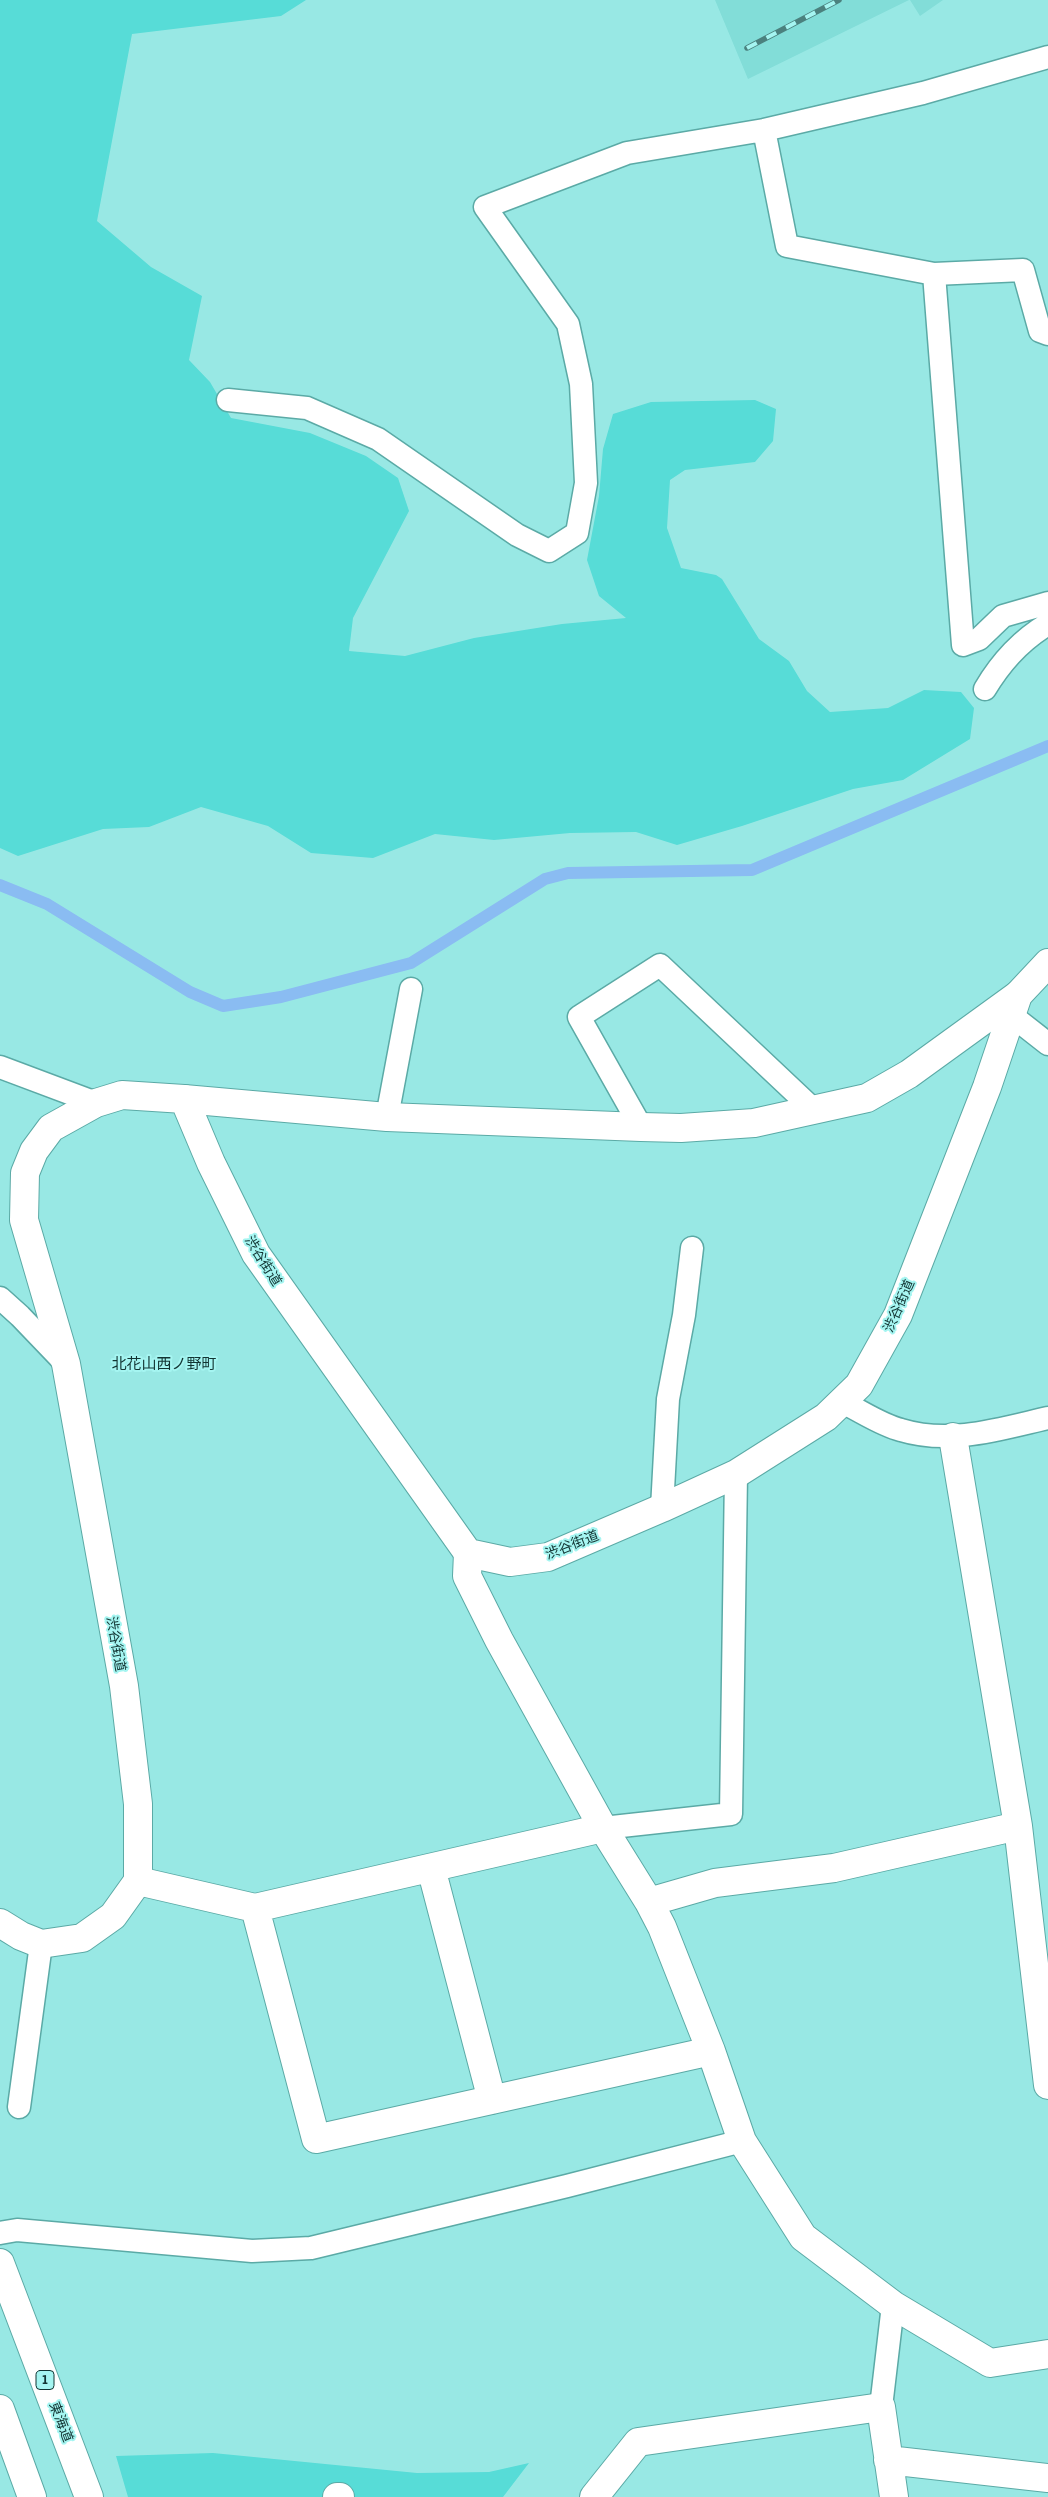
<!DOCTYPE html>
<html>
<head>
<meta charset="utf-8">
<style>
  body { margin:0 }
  canvas { display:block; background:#98e8e4 }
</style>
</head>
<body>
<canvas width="1048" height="2497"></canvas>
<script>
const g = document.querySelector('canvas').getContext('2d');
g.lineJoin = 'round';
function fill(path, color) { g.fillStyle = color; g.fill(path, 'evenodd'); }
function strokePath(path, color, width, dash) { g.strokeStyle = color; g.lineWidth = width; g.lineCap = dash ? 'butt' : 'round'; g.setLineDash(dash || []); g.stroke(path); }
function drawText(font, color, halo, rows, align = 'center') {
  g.font = font + ' "Asap Condensed","Noto Sans JP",sans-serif'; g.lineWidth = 4; g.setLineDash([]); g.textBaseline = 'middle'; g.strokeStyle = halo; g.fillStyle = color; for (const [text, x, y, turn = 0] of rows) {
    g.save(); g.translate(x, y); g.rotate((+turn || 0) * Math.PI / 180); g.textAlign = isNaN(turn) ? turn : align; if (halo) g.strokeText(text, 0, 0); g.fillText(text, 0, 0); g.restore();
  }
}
const built = new Path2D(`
  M 715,0 L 909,0 L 748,79 Z
  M 910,0 L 943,0 L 920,16 Z`);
const green = new Path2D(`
  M 0,0 L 306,0 L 281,16 L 132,34 L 97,221 L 151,267 L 202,296 L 189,360 L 210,382 L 231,418 L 310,433 L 366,456 L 398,478 L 409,511 L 353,618 L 349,651 L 405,656 L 474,638 L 562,624 L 626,618 L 599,596 L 587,560 L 599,496 L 603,449 L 613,414 L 651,402 L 755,400 L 776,409 L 773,441 L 755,462 L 685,470 L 670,480 L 667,528 L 681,568 L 716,575 L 722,579 L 759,639 L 789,661 L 807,691 L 830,712 L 888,708 L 924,690 L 961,692 L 974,708 L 970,739 L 903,780 L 853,789 L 742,826 L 677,845 L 636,832 L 570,833 L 494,840 L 435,834 L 373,858 L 311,853 L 268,826 L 201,807 L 149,827 L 103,829 L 18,856 L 0,848 Z
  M 213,2453 L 417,2473 L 489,2472 L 529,2463 L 503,2497 L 128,2497 L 116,2456 Z`);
const stream = new Path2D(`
  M 0,885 L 47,904 L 190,992 L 223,1006 L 281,997 L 411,963 L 545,879 L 568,873 L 752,870 L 1048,746`);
const service = new Path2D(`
  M 764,130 L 787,246 L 934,274 L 1023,270 L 1040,331 L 1048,334
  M 934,274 L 963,645 L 979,639 L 1003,616 L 1048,603
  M 228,400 L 307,408 L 378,439 L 517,535 L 549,551 L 577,533 L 586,483 L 581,384 L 568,324 L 485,207 L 627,153 L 764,130 L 923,93 L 1048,57
  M 985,689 C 1001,662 1021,640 1048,624
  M 1011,1015 L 1048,1044
  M 0,1067 L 96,1103
  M 387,1117 L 411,989
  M 641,1127 L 579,1017 L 660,965 L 815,1111
  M 0,1298 L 20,1316 L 66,1364
  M 842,1402 C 861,1411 881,1425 901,1430 C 950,1445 1000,1429 1048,1418
  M 662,1508 L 668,1399 L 684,1315 L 692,1248
  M 603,1828 L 731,1814 L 736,1474
  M 19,2107 L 41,1944
  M 0,2233 L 17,2230 L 252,2251 L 311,2248 L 567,2186 L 742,2141
  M 881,2407 L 893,2305`);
const minor = new Path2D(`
  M 184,1099 L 387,1117 L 641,1127 L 681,1128 L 754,1123 L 867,1098 L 909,1074 L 1018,995
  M 953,1437 L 1018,1826 L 1048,2085
  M 468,1553 L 467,1576 L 499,1640 L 603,1828 L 649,1902 L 662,1927 L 711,2051 L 742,2141 L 803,2237 L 893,2305 L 990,2363 L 1048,2354
  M 431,1868 L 492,2100
  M 138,1881 L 255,1908 L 316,2139 L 711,2051
  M 649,1902 L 715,1883 L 834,1868 L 1018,1826
  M 255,1908 L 603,1828
  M 888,2460 L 1048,2478
  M 337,2497 L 340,2497
  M 594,2497 L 638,2442 L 881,2407 L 894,2497`);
const secondary = new Path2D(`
  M 0,1923 L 21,1936 L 41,1944 L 82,1938 L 113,1916 L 138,1881 L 138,1804 L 124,1686 L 66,1364 L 24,1220 L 25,1173 L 34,1151 L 51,1128 L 96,1103 L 122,1095 L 184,1099 L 211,1163 L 256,1254 L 468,1553 L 510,1562 L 548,1557 L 662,1508 L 736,1474 L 826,1417 L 859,1385 L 898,1315 L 987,1087 L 1018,995 L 1048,963`);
const trunk = new Path2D(`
  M 0,2263 L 89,2497
  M 0,2409 L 32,2497`);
const rail = new Path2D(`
  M 747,48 L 839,0`);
const shields = [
  [45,2380,18]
];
const shieldNames = [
  ["1",45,2380]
];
const streetNames = [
  ["渋谷街道",263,1261,58],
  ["渋谷街道",899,1306,-66],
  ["渋谷街道",572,1545,-21],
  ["渋谷街道",116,1644,80],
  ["東海道",61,2422,69]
];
const neighbourhoodNames = [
  ["北花山西ノ野町",164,1364]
];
fill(built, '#82ddd8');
fill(green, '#57dcd7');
strokePath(stream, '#8abcf2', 12);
strokePath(service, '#5baaa6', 25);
strokePath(minor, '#5baaa6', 30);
strokePath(secondary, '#5baaa6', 30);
strokePath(trunk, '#5baaa6', 30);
strokePath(service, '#fff', 22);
strokePath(minor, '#fff', 28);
strokePath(secondary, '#fff', 28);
strokePath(trunk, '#fff', 28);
strokePath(rail, '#4b817e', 5.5);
strokePath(rail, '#a5f5f1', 4, [11]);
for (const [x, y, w] of shields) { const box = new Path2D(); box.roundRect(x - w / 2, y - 9.5, w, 19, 4); g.fillStyle = '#a5f5f1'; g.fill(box); strokePath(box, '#123432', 1); }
drawText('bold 12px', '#123432', null, shieldNames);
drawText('14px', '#123432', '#a5f5f1', streetNames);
drawText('15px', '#123432', '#a5f5f1', neighbourhoodNames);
</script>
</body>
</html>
